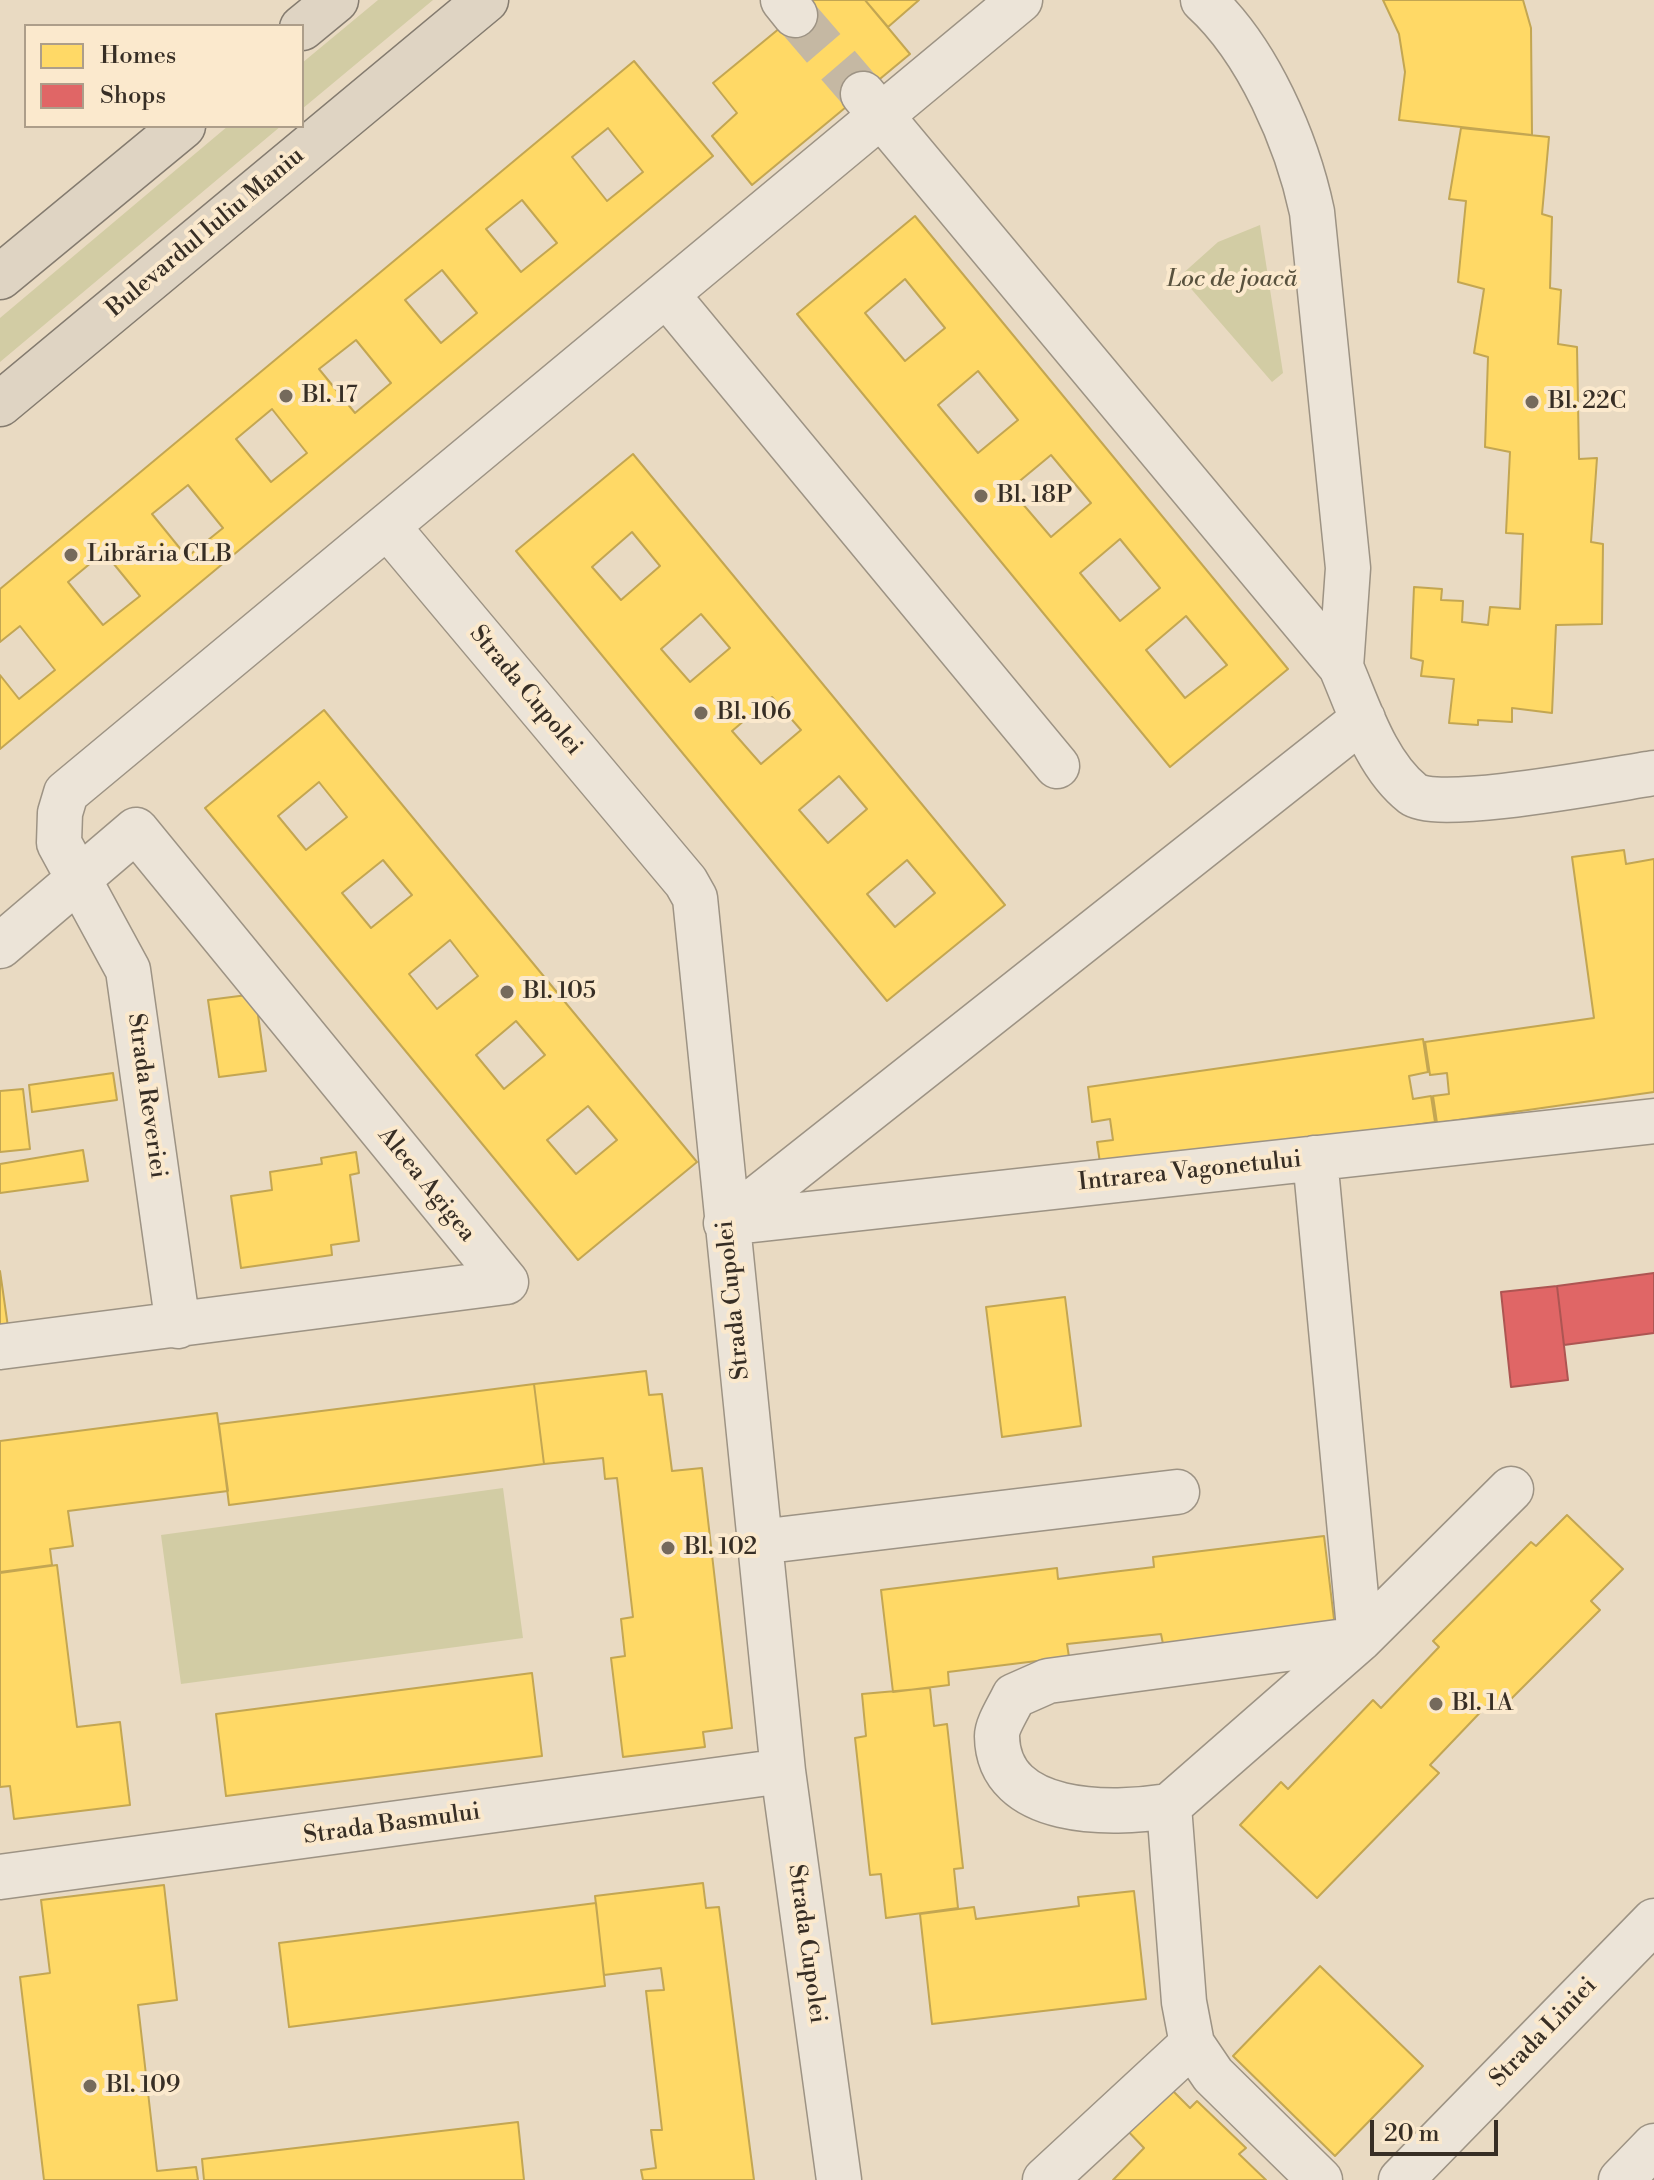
<!DOCTYPE html>
<html>
<head>
<meta charset="utf-8">
<style>
  body { margin:0 }
  #map { position:relative; width:1654px; height:2180px; overflow:hidden; background:#e9dac2; font-family:"Libre Bodoni",serif }
  canvas { display:block }
  .legend { position:absolute; left:24px; top:24px; width:280px; height:104px; box-sizing:border-box; background:#fbe9cd; border:2px solid #ad9e8a; margin:0; padding:10px 14px; list-style:none; font-size:24px; color:#372e25 }
  .legend li { display:flex; align-items:center; gap:16px; height:40px }
  .legend b { width:40px; border:2px solid #ad9e8a }
  .scale { position:absolute; left:1370px; top:2120px; width:128px; height:36px; box-sizing:border-box; border:4px solid #372e25; border-top:0; padding-left:10px; font-size:24px; line-height:28px; white-space:nowrap; color:#372e25; -webkit-text-stroke:6px #fbe9cd; paint-order:stroke }
</style>
</head>
<body>
<div id="map">
<canvas width="1654" height="2180"></canvas>
<ul class="legend">
<li><b style="height:22px;background:#ffd966"></b>Homes</li>
<li><b style="height:22px;background:#e06666"></b>Shops</li>
</ul>
<div class="scale">20 m</div>
</div>
<script>
const g = document.querySelector('canvas').getContext('2d');
g.lineJoin = 'round';
function fill(path, color) { g.fillStyle = color; g.fill(path, 'evenodd'); }
function strokePath(path, color, width, dash) { g.strokeStyle = color; g.lineWidth = width; g.lineCap = dash ? 'butt' : 'round'; g.setLineDash(dash || []); g.stroke(path); }
function drawText(font, color, halo, rows, align = 'center') {
  g.font = font + ' "Libre Bodoni",serif'; g.lineWidth = 8; g.setLineDash([]); g.textBaseline = 'middle'; g.strokeStyle = halo; g.fillStyle = color; for (const [text, x, y, turn = 0] of rows) {
    g.save(); g.translate(x, y); g.rotate((+turn || 0) * Math.PI / 180); g.textAlign = isNaN(turn) ? turn : align; if (halo) g.strokeText(text, 0, 0); g.fillText(text, 0, 0); g.restore();
  }
}
const green = new Path2D(`
  M 378,0 L 433,0 L 302,109 L 302,63 Z
  M 228,126 L 281,126 L 0,362 L 0,318 Z
  M 1260,225 L 1283,373 L 1272,382 L 1180,276 L 1218,242 Z
  M 503,1488 L 523,1638 L 181,1684 L 161,1535 Z`);
const homes = new Path2D(`
  M 814,0 L 865,0 L 910,54 L 752,185 L 712,136 L 737,113 L 713,83 Z
  M 865,0 L 919,0 L 888,27 Z
  M 1383,0 L 1523,0 L 1531,28 L 1532,135 L 1399,120 L 1405,72 L 1399,34 Z
  M 634,61 L 713,156 L 0,749 L 0,675 L 19,699 L 55,670 L 20,626 L 0,642 L 0,589 ZM 608,128 L 643,172 L 607,201 L 572,157 ZM 522,200 L 557,243 L 521,272 L 486,229 ZM 442,270 L 477,313 L 441,343 L 405,300 ZM 356,340 L 391,383 L 355,413 L 319,369 ZM 272,409 L 307,453 L 271,482 L 236,439 ZM 188,485 L 223,528 L 187,557 L 152,514 ZM 104,552 L 140,596 L 103,625 L 68,582 Z
  M 1461,128 L 1549,137 L 1542,214 L 1552,217 L 1550,288 L 1561,290 L 1558,344 L 1577,347 L 1579,459 L 1597,458 L 1591,542 L 1603,544 L 1602,624 L 1556,625 L 1552,713 L 1512,708 L 1512,722 L 1478,720 L 1478,725 L 1449,723 L 1454,679 L 1421,676 L 1423,661 L 1411,658 L 1414,587 L 1442,589 L 1441,600 L 1463,601 L 1462,622 L 1488,625 L 1490,607 L 1520,609 L 1523,534 L 1506,533 L 1510,452 L 1485,447 L 1488,357 L 1474,353 L 1484,289 L 1458,282 L 1466,201 L 1449,199 Z
  M 915,216 L 1288,669 L 1170,767 L 797,314 ZM 905,279 L 945,328 L 905,361 L 865,313 ZM 978,371 L 1018,420 L 978,453 L 938,405 ZM 1051,455 L 1091,503 L 1051,537 L 1010,489 ZM 1120,539 L 1160,588 L 1120,621 L 1080,573 ZM 1186,616 L 1227,665 L 1185,698 L 1146,650 Z
  M 633,454 L 1005,905 L 887,1001 L 516,551 ZM 632,532 L 660,566 L 621,600 L 592,567 ZM 701,614 L 730,648 L 690,682 L 661,649 ZM 772,697 L 801,730 L 761,764 L 732,731 ZM 839,776 L 867,809 L 828,843 L 799,810 ZM 907,860 L 935,893 L 895,927 L 867,894 Z
  M 324,710 L 697,1162 L 578,1260 L 205,808 ZM 319,782 L 347,817 L 306,850 L 278,816 ZM 383,860 L 412,895 L 371,928 L 342,893 ZM 450,940 L 478,976 L 437,1009 L 409,974 ZM 516,1021 L 545,1055 L 504,1089 L 476,1055 ZM 588,1106 L 617,1140 L 576,1174 L 547,1140 Z
  M 1624,850 L 1626,864 L 1654,859 L 1654,1092 L 1437,1123 L 1433,1096 L 1449,1094 L 1447,1073 L 1430,1075 L 1425,1042 L 1594,1018 L 1572,857 Z
  M 255,994 L 266,1071 L 219,1077 L 208,1000 Z
  M 1423,1039 L 1428,1072 L 1409,1076 L 1413,1099 L 1431,1096 L 1435,1122 L 1101,1170 L 1097,1142 L 1113,1140 L 1110,1119 L 1092,1122 L 1088,1087 Z
  M 113,1073 L 117,1100 L 32,1112 L 29,1085 Z
  M 23,1089 L 30,1149 L 0,1152 L 0,1091 Z
  M 83,1150 L 88,1181 L 0,1193 L 0,1164 Z
  M 356,1152 L 359,1173 L 350,1175 L 359,1241 L 331,1245 L 332,1255 L 241,1268 L 231,1196 L 272,1190 L 270,1172 L 322,1164 L 321,1158 Z
  M 0,1271 L 8,1327 L 0,1328 Z
  M 1065,1297 L 1081,1426 L 1002,1437 L 986,1307 Z
  M 646,1371 L 649,1395 L 662,1394 L 672,1471 L 702,1468 L 732,1728 L 703,1732 L 705,1747 L 623,1757 L 611,1658 L 625,1656 L 621,1619 L 633,1617 L 617,1478 L 605,1479 L 603,1458 L 544,1464 L 534,1384 Z
  M 534,1384 L 544,1464 L 229,1505 L 219,1424 Z
  M 217,1413 L 228,1491 L 68,1511 L 73,1546 L 50,1549 L 52,1565 L 0,1572 L 0,1441 Z
  M 1567,1515 L 1623,1569 L 1591,1601 L 1600,1610 L 1501,1709 L 1492,1700 L 1430,1765 L 1439,1773 L 1317,1898 L 1240,1825 L 1281,1782 L 1288,1789 L 1373,1700 L 1381,1708 L 1439,1647 L 1433,1641 L 1531,1542 L 1536,1546 Z
  M 1324,1536 L 1336,1636 L 1163,1644 L 1161,1634 L 1067,1644 L 1069,1657 L 948,1672 L 949,1685 L 893,1692 L 881,1590 L 1057,1568 L 1058,1579 L 1104,1573 L 1154,1567 L 1153,1557 Z
  M 57,1565 L 77,1727 L 120,1722 L 130,1805 L 14,1819 L 10,1786 L 0,1787 L 0,1573 Z
  M 532,1673 L 542,1756 L 226,1796 L 216,1714 Z
  M 930,1688 L 934,1726 L 947,1724 L 963,1868 L 954,1869 L 958,1908 L 886,1918 L 881,1874 L 870,1875 L 855,1738 L 866,1736 L 862,1694 Z
  M 703,1883 L 706,1908 L 719,1907 L 754,2180 L 643,2180 L 641,2170 L 656,2168 L 651,2130 L 662,2130 L 646,1991 L 664,1990 L 661,1968 L 604,1975 L 595,1896 Z
  M 164,1885 L 177,2000 L 138,2005 L 157,2171 L 196,2167 L 198,2180 L 44,2180 L 20,1977 L 50,1973 L 41,1900 Z
  M 1134,1891 L 1146,1999 L 932,2024 L 920,1914 L 974,1907 L 976,1919 L 1079,1906 L 1078,1897 Z
  M 596,1903 L 605,1986 L 289,2027 L 279,1943 Z
  M 1320,1966 L 1423,2066 L 1335,2156 L 1233,2056 Z
  M 1167,2085 L 1190,2108 L 1197,2101 L 1246,2148 L 1239,2154 L 1266,2180 L 1113,2180 L 1144,2148 L 1125,2128 Z
  M 518,2122 L 524,2180 L 204,2180 L 202,2159 Z`);
const shops = new Path2D(`
  M 1654,1273 L 1654,1333 L 1564,1345 L 1557,1286 Z
  M 1557,1286 L 1568,1380 L 1511,1387 L 1501,1292 Z`);
const minorTunnel = new Path2D(`
  M 795,15 L 862,93`);
const minor = new Path2D(`
  M 783,0 L 795,15
  M 1203,0 C 1258,50 1297,141 1312,212 L 1348,568 L 1341,667
  M 863,94 L 1341,667 C 1359,709 1376,765 1413,794 C 1438,813 1614,779 1654,773
  M 667,295 L 1057,766
  M 388,527 L 686,882 L 695,898 L 783,1771 L 839,2180
  M 0,946 L 136,830 L 506,1282
  M 726,1223 L 1654,1121
  M 726,1223 L 1363,719
  M 178,1326 L 128,970 L 59,843 L 60,813 L 66,793 L 1020,0
  M 0,1347 L 506,1282
  M 759,1542 L 1177,1492
  M 1169,1806 C 1112,1815 998,1818 997,1736 C 997,1725 1009,1707 1014,1696 L 1048,1681 L 1360,1639 L 1315,1158
  M 0,1877 L 783,1771
  M 1045,2180 L 1192,2044
  M 1320,2180 L 1213,2075 L 1192,2044 L 1184,2002 L 1169,1806 L 1360,1639 L 1511,1489
  M 1401,2180 L 1654,1921
  M 1621,2180 L 1654,2146`);
const major = new Path2D(`
  M 302,28 L 336,0
  M 0,277 L 183,126
  M 0,404 L 486,0`);
const markers = [
  [286,396,8,"#756a5c"],
  [1532,402,8,"#756a5c"],
  [981,496,8,"#756a5c"],
  [71,555,8,"#756a5c"],
  [701,713,8,"#756a5c"],
  [507,992,8,"#756a5c"],
  [668,1548,8,"#756a5c"],
  [1436,1704,8,"#756a5c"],
  [90,2086,8,"#756a5c"]
];
const streetNames = [
  ["Bulevardul Iuliu Maniu",206,233,-40],
  ["Strada Cupolei",525,691,50],
  ["Strada Reveriei",146,1096,82],
  ["Intrarea Vagonetului",1190,1172,-6],
  ["Aleea Agigea",426,1185,51],
  ["Strada Cupolei",734,1300,-96],
  ["Strada Basmului",392,1825,-8],
  ["Strada Cupolei",806,1944,82],
  ["Strada Liniei",1544,2033,-46]
];
const parkNames = [
  ["Loc de joacă",1232,280]
];
const poiNames = [
  ["Bl. 17",302,396],
  ["Bl. 22C",1548,402],
  ["Bl. 18P",997,496],
  ["Librăria CLB",87,555],
  ["Bl. 106",717,713],
  ["Bl. 105",523,992],
  ["Bl. 102",684,1548],
  ["Bl. 1A",1452,1704],
  ["Bl. 109",106,2086]
];
fill(green, '#d2cca4');
fill(homes, '#ffd966');
strokePath(homes, '#c3a652', 2);
fill(shops, '#e06666');
strokePath(shops, '#ad5552', 2);
strokePath(minorTunnel, '#c5b8a3', 44, [44, 22]);
strokePath(minor, '#9d9384', 47);
strokePath(major, '#847b6f', 47);
strokePath(minor, '#ece4d8', 44);
strokePath(major, '#dfd4c3', 44);
for (const [x, y, r, color] of markers) { const dot = new Path2D(); dot.arc(x, y, r, 0, 2 * Math.PI); g.fillStyle = color; g.fill(dot); strokePath(dot, '#fbe9cd', 3); }
drawText('24px', '#372e25', '#fbe9cd', streetNames);
drawText('italic 24px', '#59523e', '#fbe9cd', parkNames);
drawText('24px', '#372e25', '#fbe9cd', poiNames, 'left');
</script>
</body>
</html>
